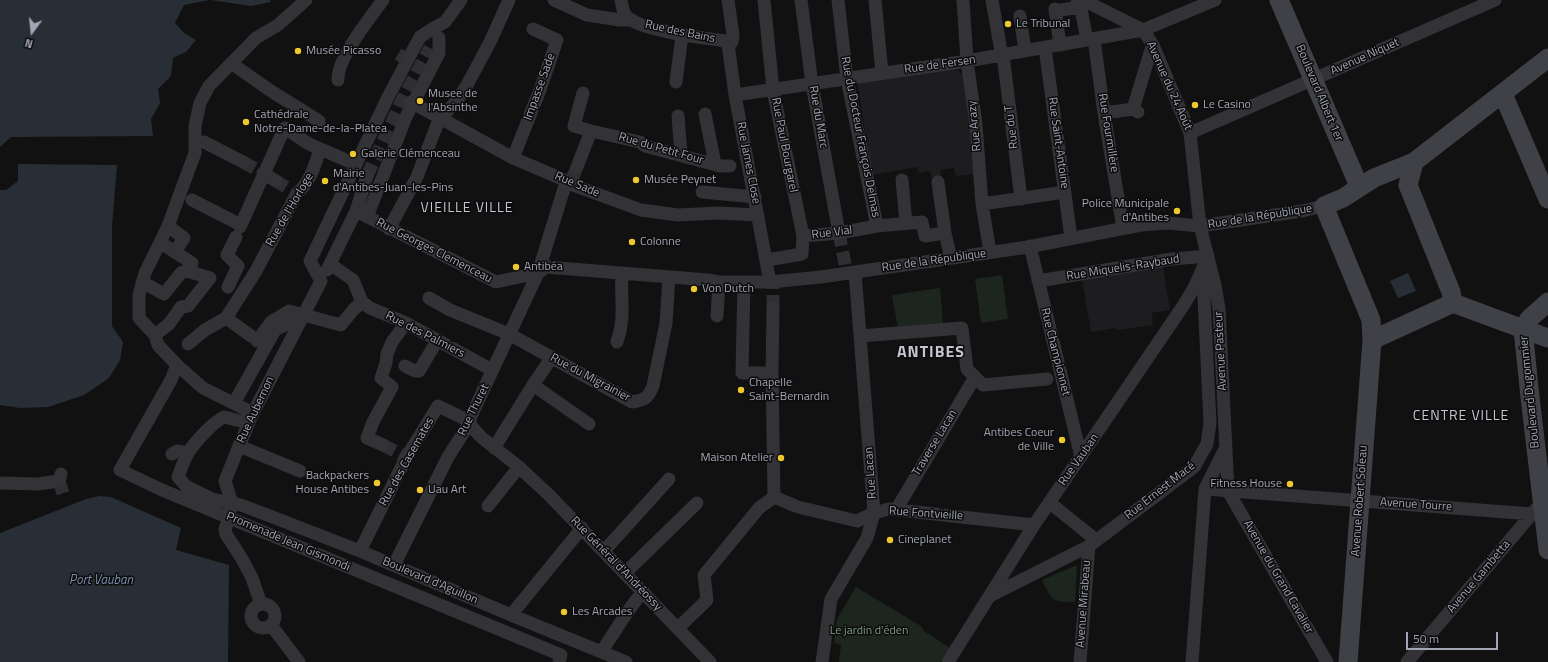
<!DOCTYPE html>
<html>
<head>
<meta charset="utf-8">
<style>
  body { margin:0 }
  #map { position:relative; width:1548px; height:662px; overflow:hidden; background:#111112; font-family:"Titillium Web",sans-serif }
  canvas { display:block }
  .north { position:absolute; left:12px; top:12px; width:40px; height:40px; -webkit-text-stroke:3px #0c0c0d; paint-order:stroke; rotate:195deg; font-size:11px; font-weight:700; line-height:16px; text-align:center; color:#a2a5b3 }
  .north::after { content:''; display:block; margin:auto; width:14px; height:18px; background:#a2a5b3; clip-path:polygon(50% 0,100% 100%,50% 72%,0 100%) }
  .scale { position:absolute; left:1406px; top:632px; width:92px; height:18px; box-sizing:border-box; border:2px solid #a2a5b3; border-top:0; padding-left:5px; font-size:12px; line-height:14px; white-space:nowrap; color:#a2a5b3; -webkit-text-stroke:3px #0c0c0d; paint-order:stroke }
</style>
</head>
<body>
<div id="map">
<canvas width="1548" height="662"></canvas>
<div class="north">N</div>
<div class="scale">50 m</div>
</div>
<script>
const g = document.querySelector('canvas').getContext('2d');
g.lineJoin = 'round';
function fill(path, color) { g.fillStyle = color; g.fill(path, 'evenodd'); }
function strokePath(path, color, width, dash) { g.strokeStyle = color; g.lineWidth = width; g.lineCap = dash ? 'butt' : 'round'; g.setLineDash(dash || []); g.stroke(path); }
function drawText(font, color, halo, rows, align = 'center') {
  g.font = font + ' "Titillium Web",sans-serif'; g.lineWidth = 3; g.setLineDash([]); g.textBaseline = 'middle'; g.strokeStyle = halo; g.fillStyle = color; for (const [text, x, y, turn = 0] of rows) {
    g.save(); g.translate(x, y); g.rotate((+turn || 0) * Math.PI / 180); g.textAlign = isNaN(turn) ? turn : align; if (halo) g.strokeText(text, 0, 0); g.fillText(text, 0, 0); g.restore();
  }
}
const built = new Path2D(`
  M 954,68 L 966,77 L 976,174 L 956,176 L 954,168 L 940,170 L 941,178 L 932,180 L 930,171 L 919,173 L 917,167 L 872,175 L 857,81 Z
  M 1163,266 L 1170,310 L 1152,313 L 1153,325 L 1117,330 L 1116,328 L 1091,332 L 1082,279 Z`);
const green = new Path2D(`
  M 1002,275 L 1008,319 L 981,323 L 975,279 Z
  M 940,288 L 943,323 L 898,328 L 892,295 Z
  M 1077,565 L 1075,602 C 1052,602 1052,601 1042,580 Z
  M 856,587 L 921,626 L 924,631 L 950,648 L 940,662 L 839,662 L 841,645 L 834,643 L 837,619 Z`);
const water = new Path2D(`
  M 0,0 L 209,0 L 184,5 L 175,23 L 184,33 L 196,40 L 186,52 L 173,58 L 171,76 L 158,89 L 160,103 L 151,119 L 153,136 L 11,137 L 0,147 Z
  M 211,0 L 270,0 L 271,2 L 251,6 Z
  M 18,164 L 117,165 L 112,226 L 112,326 L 123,342 L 120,360 L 109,378 L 84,395 L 48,407 L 20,408 L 0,405 L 0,190 L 6,190 L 18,181 Z
  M 1408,273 L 1416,291 L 1398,298 L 1390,281 Z
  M 99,496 L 111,497 L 181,528 L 176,550 L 229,565 L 228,662 L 0,662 L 0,533 L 86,499 Z`);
const streetTunnel = new Path2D(`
  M 398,54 L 403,57
  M 243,162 L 263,173
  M 367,176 L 403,98 L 430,48
  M 572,179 L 577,167
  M 276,181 L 286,187
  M 839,233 L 847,274
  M 773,308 L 773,287
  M 383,445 L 404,456
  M 59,481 L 65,499`);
const street = new Path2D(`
  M 554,0 L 587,15 L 620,20 L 632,20
  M 621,0 C 622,6 623,13 627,17 C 642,31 704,38 726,41 L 728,44
  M 764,0 L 773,90 L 803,236 L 802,254 L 767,260
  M 801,0 L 812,84 L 839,233
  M 838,0 L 847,79 L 877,226
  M 875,0 L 882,73
  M 963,0 L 967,61 L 976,124 L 982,204 L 990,252
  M 992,0 L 1001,51 L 1003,55 L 1021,199
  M 1083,0 L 1143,30 L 1153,45 L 1190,133 L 1200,226 L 1215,285 L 1219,308 L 1228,491 L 1327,662
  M 1077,3 L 1081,9 L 1087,40
  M 1055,9 L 1060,45
  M 1055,11 L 1080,7
  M 1020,16 L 1025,51
  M 1094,39 L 1104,113 L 1123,228
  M 728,44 L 735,95 L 770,282
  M 728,44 L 732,42 L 733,35 L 728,0
  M 1045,48 L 1071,238
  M 231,63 L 271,91 L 319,121 L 319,124
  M 338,80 C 337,58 370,18 383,0
  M 676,82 L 682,35
  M 583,93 L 574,126 L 591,131
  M 735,95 L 967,61 L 1143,30 L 1215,0
  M 411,102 L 513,158 L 560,178 L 570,184 L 641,210 L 678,215 L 718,213 L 758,215
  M 1133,109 L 1151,50 L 1154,49
  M 1104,113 L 1133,109 L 1138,112
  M 705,114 L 715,164
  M 678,116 L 681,155
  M 1190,133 L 1495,0
  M 204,142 L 243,162
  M 278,142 L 285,128 L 309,144 L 355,164
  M 513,158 L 540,90 L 557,40 L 533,29
  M 577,167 L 591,131 L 640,142 L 645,146 L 720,166 L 730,166
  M 263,173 L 276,181
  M 902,180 L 906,223
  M 938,182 L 945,233 L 951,258
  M 702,192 L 755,197
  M 192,200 L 241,225
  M 982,204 L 1065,192
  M 356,211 L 496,282 L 538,273 L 546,267 L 708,280 L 719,282 L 770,282 L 821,277 L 1028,247 L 1141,225 L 1167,223 L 1200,226 L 1302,211 L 1324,206
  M 367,217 L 406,117 L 439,53 L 439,38
  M 168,226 L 184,238 L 175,252
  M 240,227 L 277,145
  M 389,229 L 417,177 L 438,122 L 458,99 L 467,85 L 490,42 L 509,0
  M 803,236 L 839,233 L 877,226 L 922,222 L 925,236 L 945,233
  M 1030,246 L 1081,457
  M 330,264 L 353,280 L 362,302 L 370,308 L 406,323 L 492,370
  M 327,270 L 356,211 L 367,176
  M 1038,281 L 1172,259 L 1208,256
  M 142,282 L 164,294 L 181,273 L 187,271
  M 744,282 L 742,373 L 772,373
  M 228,287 L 238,266 L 227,255 L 236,237
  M 429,298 L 450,310 L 509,334 L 632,402 C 645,400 648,398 653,386 L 666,323 L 669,277
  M 773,308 L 772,373 L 774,497
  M 717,316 L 719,282
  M 226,318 L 251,336
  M 155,335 L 169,324 L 181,307 L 188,306 L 210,278 L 187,271 L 192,263 L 161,243
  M 860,336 L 962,328 L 967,369 L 983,385 L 1047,379
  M 257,341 L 271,322 L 289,311 L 341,325 L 354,309 L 362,302
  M 617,342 C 626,316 620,300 622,273
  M 188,344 L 205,330 L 226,318 L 256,271 L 297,193 C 310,183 315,165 320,149
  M 177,365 L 171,380 L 120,470 L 162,490 L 561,655 L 559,662
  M 405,366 L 415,371 L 419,371 L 437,341
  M 533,385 L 589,424
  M 234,403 L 275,330 L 304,315
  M 253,413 L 203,388 L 177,365 L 158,345 L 155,335 L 139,318 L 139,295 L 145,273 L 168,226 L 195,153 L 195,126 L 200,103 L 209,86 L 256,38 L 278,25 L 306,0
  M 249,423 L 224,417 C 212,423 195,442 188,453 C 184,460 181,469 178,477 L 186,486 L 212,499 L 241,505 L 270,516 L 360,551 L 511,615 L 626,662
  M 383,445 L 367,438 L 373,422 L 392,387 L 381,378 L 386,363 L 387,354 L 392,342 L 406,323
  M 239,446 L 300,471
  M 494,448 L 533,385 L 552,357
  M 172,454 L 177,451 L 188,453
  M 0,483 L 38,484 L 59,481 L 61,474
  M 1205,489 L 1532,514
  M 774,497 L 798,507 L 857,521 L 874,513 L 889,509 L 1034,525
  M 1050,503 L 1096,540
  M 488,506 L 519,467
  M 231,509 L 232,503 L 225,481 L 239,446 L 253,413 L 321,281 L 310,261 L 388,97 L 420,37 L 432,29 L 445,22 L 461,0
  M 896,510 L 975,377
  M 227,524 L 225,529 L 226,534 L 242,559 L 252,578 L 261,604
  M 360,551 L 406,458 L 438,406 L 465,419 L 481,437 L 519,467 L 549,495 L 710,662
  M 604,551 L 669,479
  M 394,565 L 448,457 L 469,424 L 472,414 L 538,273 L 566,182
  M 625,573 L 697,503
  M 992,595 L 1089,546 L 1194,467 L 1207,444 L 1210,423 L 1204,298 L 1205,270
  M251 616a12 12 0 1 1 24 0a12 12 0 1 1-24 0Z
  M 511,615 L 582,528
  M 271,625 L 299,662
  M 678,628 L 707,600 L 704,575 L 759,508 L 774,497
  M 602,651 L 628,611 L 643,591
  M 822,662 L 831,599 L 867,538 L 874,513 L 855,272
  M 948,662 L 1034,525 L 1183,306 L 1194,288 L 1208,256
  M 1080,662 L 1089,546
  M 1192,662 L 1205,489 L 1225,449
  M 1407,662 L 1536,509`);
const secondary = new Path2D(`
  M 1279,0 L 1359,186
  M 1503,94 L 1548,199
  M 1414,162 L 1408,185 L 1451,292 L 1453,303
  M 1453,303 L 1548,338
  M 1523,329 L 1530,397 L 1548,550
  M 1523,329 L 1529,319 L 1548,302
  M 1372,340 L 1453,303
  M 1348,662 L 1372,340 L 1371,320 L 1324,206 L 1343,198 L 1374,178 L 1414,162 L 1548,58`);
const markers = [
  [1008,24,4,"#edc82e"],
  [298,51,4,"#edc82e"],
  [420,101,4,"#edc82e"],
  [1195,105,4,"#edc82e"],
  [246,122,4,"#edc82e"],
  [353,154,4,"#edc82e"],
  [636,180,4,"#edc82e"],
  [325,181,4,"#edc82e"],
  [1177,211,4,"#edc82e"],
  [632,242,4,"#edc82e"],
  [516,267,4,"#edc82e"],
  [694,289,4,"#edc82e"],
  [741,390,4,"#edc82e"],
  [1062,440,4,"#edc82e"],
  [781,458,4,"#edc82e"],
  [377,483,4,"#edc82e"],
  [1290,484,4,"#edc82e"],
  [420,490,4,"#edc82e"],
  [890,540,4,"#edc82e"],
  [564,612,4,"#edc82e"]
];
const poiNames = [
  ["Le Tribunal",1016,24],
  ["Musée Picasso",306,51],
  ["Musee de",428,94],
  ["l'Absinthe",428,108],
  ["Le Casino",1203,105],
  ["Cathédrale",254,115],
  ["Notre-Dame-de-la-Platea",254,129],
  ["Galerie Clémenceau",361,154],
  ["Mairie",333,174],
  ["d'Antibes-Juan-les-Pins",333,188],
  ["Musée Peynet",644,180],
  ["Police Municipale",1169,204,"right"],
  ["d'Antibes",1169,218,"right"],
  ["Colonne",640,242],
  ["Antibéa",524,267],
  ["Von Dutch",702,289],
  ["Chapelle",749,383],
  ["Saint-Bernardin",749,397],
  ["Antibes Coeur",1054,433,"right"],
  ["de Ville",1054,447,"right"],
  ["Maison Atelier",773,458,"right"],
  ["Backpackers",369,476,"right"],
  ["House Antibes",369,490,"right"],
  ["Fitness House",1282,484,"right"],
  ["Uau Art",428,490],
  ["Cineplanet",898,540],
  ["Les Arcades",572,612]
];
const streetNames = [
  ["Rue des Bains",680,32,12],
  ["Avenue Niquet",1365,57,-24],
  ["Rue de Fersen",940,65,-8],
  ["Avenue du 24 Août",1169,86,66],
  ["Impasse Sade",540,87,-70],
  ["Boulevard Albert 1er",1319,93,67],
  ["Rue du Marc",818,117,80],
  ["Rue Arazy",975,126,-96],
  ["Rue du T",1012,127,-97],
  ["Rue Fourmillère",1108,133,81],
  ["Rue du Docteur François Delmas",860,137,79],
  ["Rue Saint-Antoine",1058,143,82],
  ["Rue Paul Bourgarel",784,145,79],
  ["Rue du Petit Four",661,149,16],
  ["Rue James Close",748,163,79],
  ["Rue Sade",577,185,23],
  ["Rue de l'Horloge",290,210,-60],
  ["Rue de la République",1260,217,-9],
  ["Rue Vial",832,233,-7],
  ["Rue Georges Clemenceau",434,251,27],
  ["Rue de la République",934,261,-8],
  ["Rue Miquelis-Raybaud",1123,268,-9],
  ["Rue des Palmiers",425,335,27],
  ["Avenue Pasteur",1221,351,-93],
  ["Rue Championnet",1055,352,76],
  ["Rue du Migrainier",590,378,28],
  ["Boulevard Dugommier",1530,392,-96],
  ["Rue Aubernon",256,410,-65],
  ["Rue Thuret",474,410,-64],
  ["Traverse Lacan",935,443,-59],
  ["Rue Vauban",1079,460,-55],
  ["Rue des Casemates",407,462,-61],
  ["Rue Lacan",871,473,-94],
  ["Rue Ernest Macé",1160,491,-38],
  ["Avenue Robert Soleau",1360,501,-86],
  ["Avenue Tourre",1416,505,4],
  ["Rue Fontvieille",926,514,4],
  ["Promenade Jean Gismondi",288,542,23],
  ["Rue Général d'Andréossy",616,564,46],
  ["Avenue du Grand Cavalier",1278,577,60],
  ["Avenue Gambetta",1479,577,-50],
  ["Boulevard d'Aguillon",430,581,23],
  ["Avenue Mirabeau",1084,604,-86]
];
const parkNames = [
  ["Le jardin d'éden",869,631]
];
const waterNames = [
  ["Port Vauban",101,581]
];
const quarterNames = [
  ["VIEILLE VILLE",467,209],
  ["CENTRE VILLE",1461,417]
];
const districtNames = [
  ["ANTIBES",931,353]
];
fill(built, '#1d1d1f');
fill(green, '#1d251f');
fill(water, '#282e36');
strokePath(streetTunnel, '#2e2f32', 13, [13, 6]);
strokePath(street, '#323237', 13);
strokePath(secondary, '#404147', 19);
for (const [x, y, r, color] of markers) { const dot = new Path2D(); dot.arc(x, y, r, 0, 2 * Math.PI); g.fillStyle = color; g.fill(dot); strokePath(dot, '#0c0c0d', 1.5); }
drawText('12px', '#a2a5b3', '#0c0c0d', poiNames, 'left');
drawText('12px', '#a2a5b3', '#0c0c0d', streetNames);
drawText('12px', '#7a9e81', '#0c0c0d', parkNames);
drawText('italic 13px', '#798eae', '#0c0c0d', waterNames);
g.letterSpacing = '1px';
drawText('14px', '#c3c5cf', '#0c0c0d', quarterNames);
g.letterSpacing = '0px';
g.letterSpacing = '1px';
drawText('bold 16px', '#c3c5cf', '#0c0c0d', districtNames);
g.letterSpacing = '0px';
</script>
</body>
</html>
